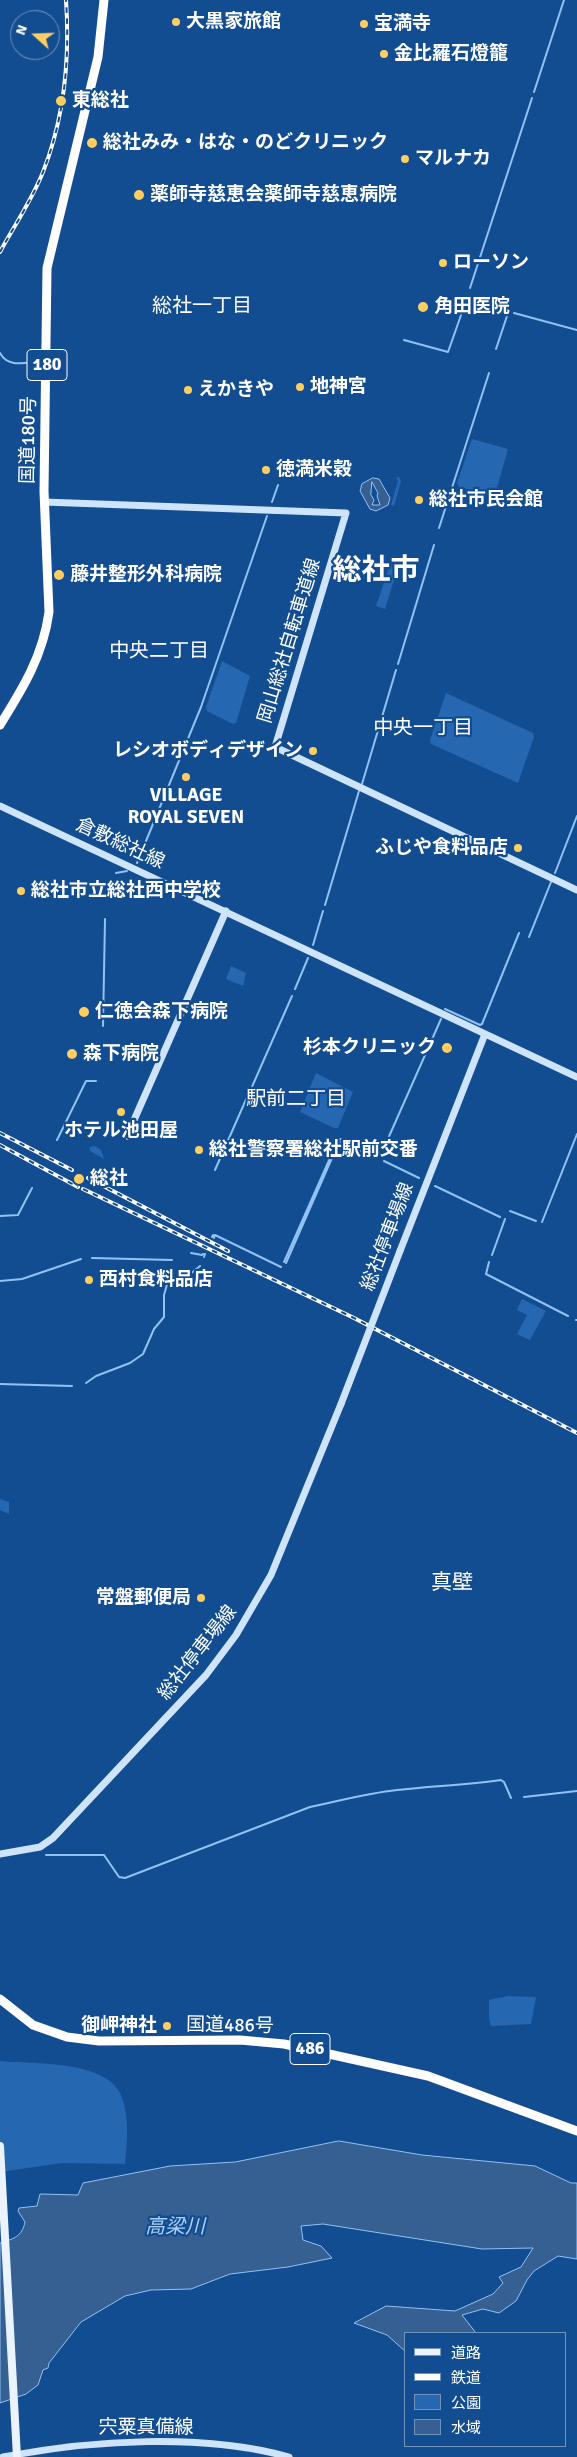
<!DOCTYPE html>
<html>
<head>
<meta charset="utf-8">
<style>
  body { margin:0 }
  #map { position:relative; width:577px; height:2457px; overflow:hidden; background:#134d91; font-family:Signika,"Noto Sans JP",sans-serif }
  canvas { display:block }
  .legend { position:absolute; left:404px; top:2332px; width:162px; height:115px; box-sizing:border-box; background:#134d91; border:1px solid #7194bd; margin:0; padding:6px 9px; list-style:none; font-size:15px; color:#fff }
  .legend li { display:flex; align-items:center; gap:10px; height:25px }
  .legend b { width:25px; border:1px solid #7194bd }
  .north { position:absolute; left:10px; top:10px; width:50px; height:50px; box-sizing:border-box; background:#134d91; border:1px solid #7194bd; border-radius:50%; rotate:290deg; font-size:14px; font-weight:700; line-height:20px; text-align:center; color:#fff }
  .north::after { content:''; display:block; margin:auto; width:18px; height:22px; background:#ffcd60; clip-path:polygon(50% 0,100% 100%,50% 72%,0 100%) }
</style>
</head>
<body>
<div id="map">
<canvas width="577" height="2457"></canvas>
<ul class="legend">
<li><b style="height:6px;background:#eaf3ff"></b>道路</li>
<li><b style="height:6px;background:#fff"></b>鉄道</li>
<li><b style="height:14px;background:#2567b0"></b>公園</li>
<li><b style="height:14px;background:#356091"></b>水域</li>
</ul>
<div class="north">N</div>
</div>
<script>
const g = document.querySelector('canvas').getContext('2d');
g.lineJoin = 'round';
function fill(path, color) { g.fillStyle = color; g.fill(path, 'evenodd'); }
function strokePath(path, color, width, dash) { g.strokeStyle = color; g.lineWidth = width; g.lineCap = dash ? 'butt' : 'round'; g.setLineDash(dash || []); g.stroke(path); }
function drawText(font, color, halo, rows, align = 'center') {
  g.font = font + ' Signika,"Noto Sans JP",sans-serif'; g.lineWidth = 4.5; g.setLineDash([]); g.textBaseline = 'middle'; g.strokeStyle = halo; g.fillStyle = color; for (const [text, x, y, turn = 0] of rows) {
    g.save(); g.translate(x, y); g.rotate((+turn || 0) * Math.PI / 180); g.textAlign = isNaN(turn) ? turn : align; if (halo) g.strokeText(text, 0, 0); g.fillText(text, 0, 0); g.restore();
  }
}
const green = new Path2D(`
  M 472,439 L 508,449 L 495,495 L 493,496 L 459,487 L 457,483 Z
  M 399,477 L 401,481 L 394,506 L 391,505 L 398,481 L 396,478 Z
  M 393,555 L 401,557 L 385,609 L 376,606 Z
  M 222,661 L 250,676 L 236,723 L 233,724 L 207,711 L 206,707 Z
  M 446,693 L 533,733 L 534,737 L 518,783 L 431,744 L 430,740 Z
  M 231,966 L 246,973 L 243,986 L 226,979 Z
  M 316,1073 L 353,1092 L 338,1128 L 334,1128 L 300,1112 Z
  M 95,1146 L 101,1150 L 104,1159 L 90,1151 L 90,1147 Z
  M 522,1299 L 546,1311 L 530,1340 L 517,1334 L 527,1315 L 517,1310 Z
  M 0,1499 L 9,1502 L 9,1514 L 0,1510 Z
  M 508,1996 L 536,1997 L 531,2024 L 491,2026 L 489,2019 L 489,2000 Z
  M 0,2061 C 33,2064 106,2060 121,2095 C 130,2117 127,2141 125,2164 L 62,2163 L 0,2172 Z`);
const water = new Path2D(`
  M 373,478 L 379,479 L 390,498 L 388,505 L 376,511 L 370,509 L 360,491 L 362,484 ZM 372,482 L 378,493 L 377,496 L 380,505 L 372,505 L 374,500 L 371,495 Z
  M 339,2141 L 422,2155 L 535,2166 L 571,2183 L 577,2183 L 577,2259 L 558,2256 L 534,2271 L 527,2280 L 516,2301 L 499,2313 L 483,2309 L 462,2315 L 476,2333 L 406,2333 L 406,2352 L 387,2335 L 354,2323 L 386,2306 L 455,2311 L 493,2294 L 503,2283 L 499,2277 L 521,2267 L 533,2248 L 482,2249 L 323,2224 L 301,2226 L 303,2240 L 321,2246 L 332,2258 L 288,2267 L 230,2274 L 191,2289 L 151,2290 L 125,2296 L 81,2322 L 49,2363 L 48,2368 L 43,2370 L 38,2385 L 26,2394 L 0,2403 L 0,2243 C 13,2239 22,2237 25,2222 L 18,2211 L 19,2208 L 37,2206 L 40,2194 L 78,2195 L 83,2183 L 170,2166 L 235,2162 Z`);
const stream = new Path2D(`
  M 534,92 L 564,0
  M 470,288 L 532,98
  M 514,313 L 577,330
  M 404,340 L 448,352 L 466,301
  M 496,349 L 508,313
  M 0,353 C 8,369 27,362 42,361
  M 272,502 L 278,485
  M 439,528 L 489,373
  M 398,664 L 434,545
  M 362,784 L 396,670
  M 137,863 L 201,707 L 267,516
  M 116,873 L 127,871
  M 555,873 L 577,816
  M 325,905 L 359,791
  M 529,937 L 551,882
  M 313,945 L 323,911
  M 295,989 L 308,958
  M 445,1009 L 480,1025 L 482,1024 L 519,933
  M 103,1026 L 105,919
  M 251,1089 L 292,996
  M 57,1140 L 86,1081 L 96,1081
  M 383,1150 L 441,1019
  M 384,1161 L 419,1178
  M 215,1170 L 248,1095
  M 435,1186 L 500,1217
  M 510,1211 L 536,1221
  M 0,1216 L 18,1215 L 32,1188
  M 542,1222 L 577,1134
  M 212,1237 L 213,1235
  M 214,1238 L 215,1235 L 281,1267
  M 191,1253 L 202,1255 L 203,1254
  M 492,1255 L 505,1219
  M 204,1257 L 205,1254
  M 92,1258 L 172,1260
  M 284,1262 L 338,1140 L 341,1139 L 377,1156
  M 489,1262 L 486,1274 L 568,1316
  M 286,1263 L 339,1142 L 376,1158
  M 0,1281 L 22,1279 L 81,1259
  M 576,1320 L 577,1320
  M 86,1383 L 96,1376 L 130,1363 L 143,1354 L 154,1329 L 164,1317 L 164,1295 L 168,1281 L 189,1275 L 200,1266
  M 0,1384 L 72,1386
  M 524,1797 L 577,1791
  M 46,1855 L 104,1855 L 119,1877 L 125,1878 L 310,1807 C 339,1801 368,1793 397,1790 C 432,1786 466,1785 501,1780 L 504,1782 L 511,1798`);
const secondary = new Path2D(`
  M 44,502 L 346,513 L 275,747 L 577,890
  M 0,806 L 577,1077
  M 127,1136 L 226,911
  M 400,1251 L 485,1034
  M 0,1854 L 40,1847 L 53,1838 L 206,1675 L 236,1635 L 271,1575 L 341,1404
  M 3,2457 C 91,2440 203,2433 289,2457`);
const primary = new Path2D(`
  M 0,2146 L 17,2457`);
const highway = new Path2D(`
  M 0,725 C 23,688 43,656 49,612 L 44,491 L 47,268 L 98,57 L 104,0
  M 0,1999 L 33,2025 L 67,2037 L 99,2041 L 240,2040 L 284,2044 L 428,2076 L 577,2131`);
const rail = new Path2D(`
  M 0,252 C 14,226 32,200 43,172 C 65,116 70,59 66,0
  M 0,1133 L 72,1170
  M 0,1145 L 78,1187
  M 88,1178 L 228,1251
  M 83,1189 L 352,1317 L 577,1433`);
const secondaryBridge = new Path2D(`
  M 341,1404 L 400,1251`);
const markers = [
  [176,22,5,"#ffcd60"],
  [364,24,5,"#ffcd60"],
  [384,54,5,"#ffcd60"],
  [61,101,6,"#ffcd60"],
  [92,143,6,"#ffcd60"],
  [405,159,5,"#ffcd60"],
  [139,195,6,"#ffcd60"],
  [443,263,5,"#ffcd60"],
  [423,307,6,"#ffcd60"],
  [300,387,5,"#ffcd60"],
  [188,390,5,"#ffcd60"],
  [266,470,5,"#ffcd60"],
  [419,500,5,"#ffcd60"],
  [59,575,6,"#ffcd60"],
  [313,751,5,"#ffcd60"],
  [186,777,5,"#ffcd60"],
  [518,848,5,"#ffcd60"],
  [21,891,5,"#ffcd60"],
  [84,1012,6,"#ffcd60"],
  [447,1048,6,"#ffcd60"],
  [72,1054,6,"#ffcd60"],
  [121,1112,5,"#ffcd60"],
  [199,1150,5,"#ffcd60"],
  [79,1179,6,"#ffcd60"],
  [89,1280,5,"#ffcd60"],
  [201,1598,5,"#ffcd60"],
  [167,2026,5,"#ffcd60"]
];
const shields = [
  [47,365,40],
  [310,2049,40]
];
const shieldNames = [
  ["180",47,365],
  ["486",310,2049]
];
const poiNames = [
  ["大黒家旅館",186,22],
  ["宝満寺",374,24],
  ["金比羅石燈籠",394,54],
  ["東総社",72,101],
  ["総社みみ・はな・のどクリニック",103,143],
  ["マルナカ",415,159],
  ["薬師寺慈恵会薬師寺慈恵病院",150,195],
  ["ローソン",453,263],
  ["角田医院",434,307],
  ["地神宮",310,387],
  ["えかきや",198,390],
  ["徳満米穀",276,470],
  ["総社市民会館",429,500],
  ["藤井整形外科病院",70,575],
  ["レシオボディデザイン",303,751,"right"],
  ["VILLAGE",186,796,"center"],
  ["ROYAL SEVEN",186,818,"center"],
  ["ふじや食料品店",508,848,"right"],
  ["総社市立総社西中学校",31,891],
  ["仁徳会森下病院",95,1012],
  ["杉本クリニック",436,1048,"right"],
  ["森下病院",83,1054],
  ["ホテル池田屋",121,1131,"center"],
  ["総社警察署総社駅前交番",209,1150],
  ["総社",90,1179],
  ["西村食料品店",99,1280],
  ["常盤郵便局",191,1598,"right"],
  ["御岬神社",157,2026,"right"]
];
const streetNames = [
  ["国道180号",29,440,-89],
  ["岡山総社自転車道線",290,641,-73],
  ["倉敷総社線",120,844,25],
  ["総社停車場線",388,1237,-69],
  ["総社停車場線",198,1653,-52],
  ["国道486号",230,2026,1],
  ["宍粟真備線",146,2428]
];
const neighbourhoodNames = [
  ["総社一丁目",202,307],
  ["中央二丁目",159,652],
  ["中央一丁目",423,729],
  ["駅前二丁目",296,1100]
];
const waterNames = [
  ["高梁川",175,2228]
];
const quarterNames = [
  ["真壁",452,1583]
];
const townNames = [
  ["総社市",376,571]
];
fill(green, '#2567b0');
fill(water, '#356091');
strokePath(water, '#91c2f5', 1);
strokePath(stream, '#91c2f5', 2);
strokePath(secondary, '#cee3fc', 7);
strokePath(primary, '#eaf3ff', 8);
strokePath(highway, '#fff', 9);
strokePath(rail, '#fff', 4);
strokePath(rail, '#134d91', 2, [5.5]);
strokePath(secondaryBridge, '#cee3fc', 7);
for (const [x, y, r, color] of markers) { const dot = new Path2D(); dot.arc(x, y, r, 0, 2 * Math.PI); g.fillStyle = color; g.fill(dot); strokePath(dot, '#134d91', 2); }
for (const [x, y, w] of shields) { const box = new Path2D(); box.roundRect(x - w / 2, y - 15.5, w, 31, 4); g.fillStyle = '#134d91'; g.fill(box); strokePath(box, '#fff', 1); }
drawText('bold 18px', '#fff', null, shieldNames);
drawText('bold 19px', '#fff', '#134d91', poiNames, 'left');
drawText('19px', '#fff', '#134d91', streetNames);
drawText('20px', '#fff', '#134d91', neighbourhoodNames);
drawText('italic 20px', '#abd0f9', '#134d91', waterNames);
drawText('21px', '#fff', '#134d91', quarterNames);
drawText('bold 29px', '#fff', '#134d91', townNames);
</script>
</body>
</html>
